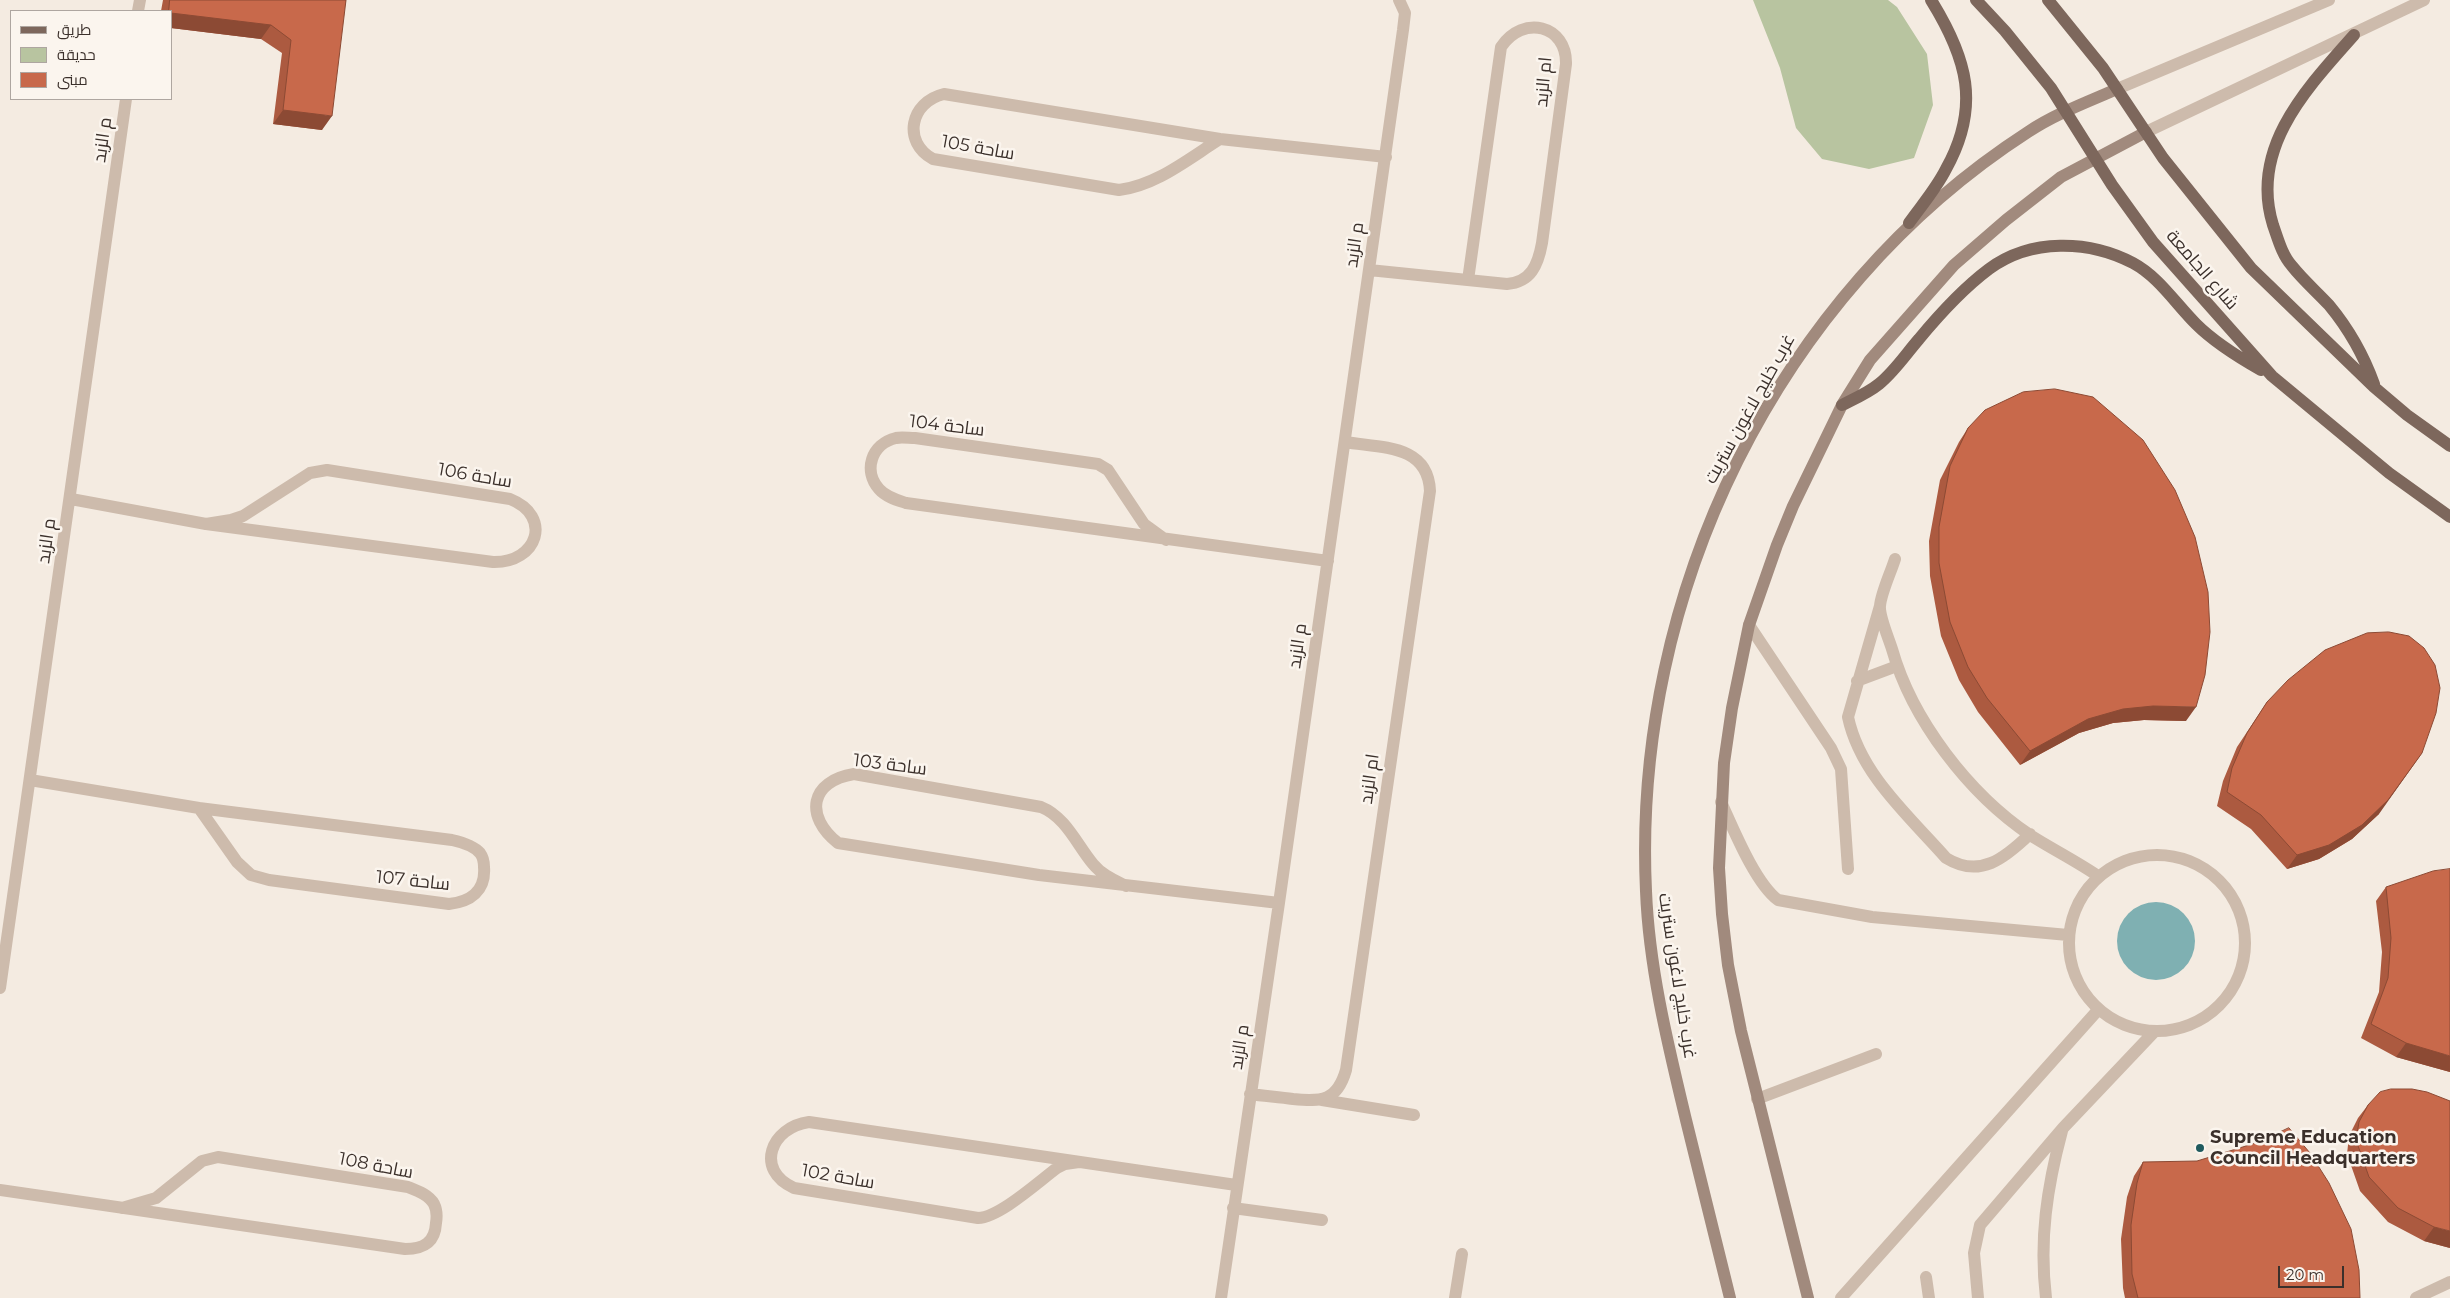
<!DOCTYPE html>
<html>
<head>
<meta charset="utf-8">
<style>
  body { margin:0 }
  #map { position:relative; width:2450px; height:1298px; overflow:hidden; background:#f4ebe1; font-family:Montserrat,Cairo,sans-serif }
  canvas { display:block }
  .legend { position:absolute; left:10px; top:10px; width:162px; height:90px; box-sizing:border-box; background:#fbf5ee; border:1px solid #aea6a0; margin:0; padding:6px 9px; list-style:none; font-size:15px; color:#3b302b }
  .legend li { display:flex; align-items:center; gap:10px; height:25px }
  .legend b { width:25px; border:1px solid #aea6a0 }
  .scale { position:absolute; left:2278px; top:1266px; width:66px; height:22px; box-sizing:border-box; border:2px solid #3b302b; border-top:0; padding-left:6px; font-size:15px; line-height:18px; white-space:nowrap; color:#3b302b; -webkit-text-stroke:4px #fbf5ee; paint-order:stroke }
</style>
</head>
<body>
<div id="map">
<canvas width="2450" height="1298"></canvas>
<ul class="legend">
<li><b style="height:6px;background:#7d675c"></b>طريق</li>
<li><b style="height:14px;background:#b8c4a0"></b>حديقة</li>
<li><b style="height:14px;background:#c8694b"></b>مبنى</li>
</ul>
<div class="scale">20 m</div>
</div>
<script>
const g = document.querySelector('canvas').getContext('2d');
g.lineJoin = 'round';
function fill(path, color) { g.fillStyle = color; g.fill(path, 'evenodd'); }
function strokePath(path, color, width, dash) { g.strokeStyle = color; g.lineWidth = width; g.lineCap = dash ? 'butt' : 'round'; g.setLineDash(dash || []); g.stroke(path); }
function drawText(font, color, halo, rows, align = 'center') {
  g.font = font + ' Montserrat,Cairo,sans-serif'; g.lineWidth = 5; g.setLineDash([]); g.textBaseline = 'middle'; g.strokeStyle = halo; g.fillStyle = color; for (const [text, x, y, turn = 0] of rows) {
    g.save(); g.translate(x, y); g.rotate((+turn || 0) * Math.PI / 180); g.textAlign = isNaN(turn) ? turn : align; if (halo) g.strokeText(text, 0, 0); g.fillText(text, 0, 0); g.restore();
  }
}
const green = new Path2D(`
  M 1753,0 L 1888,0 L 1897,7 L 1927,54 L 1933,105 L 1914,158 L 1869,169 L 1822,159 L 1796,128 L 1780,68 Z`);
const water = new Path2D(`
  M2117 941a39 39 0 1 1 78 0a39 39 0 1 1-78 0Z`);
const lane = new Path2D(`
  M 1895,559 C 1891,572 1881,593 1880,606 C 1879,616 1889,639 1892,649 C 1912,720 1969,794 2030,835 C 2052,849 2076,861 2098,876
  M 1880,606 L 1848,717 C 1860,774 1909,816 1946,858 C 1980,879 2005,858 2030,834
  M 1749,625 L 1831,748 L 1841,769 L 1848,869
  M 1857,681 L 1897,666
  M 1721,802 C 1733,828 1755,883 1778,900 L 1872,917 L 2068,935
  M2069 943a88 88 0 1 1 176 0a88 88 0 1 1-176 0Z
  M 1757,1099 L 1876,1054
  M 1322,1100 L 1414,1115
  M 1233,1208 L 1322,1220
  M 1926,1277 L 1929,1298
  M 1455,1298 L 1462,1254
  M 1841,1298 L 2098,1010
  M 1978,1298 L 1974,1253 L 1980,1225 L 2063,1128 L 2154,1032
  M 2046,1298 C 2039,1240 2047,1187 2062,1131
  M 2416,1298 L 2450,1282`);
const street = new Path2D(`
  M 138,11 L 140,0
  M 2117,89 L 2329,0
  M 2146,132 L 2424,0
  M 1220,139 C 1188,159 1157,185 1119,190 L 933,159 C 902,142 910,102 944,94 L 1220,139 L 1386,157
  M 1369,270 L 1507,284 C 1531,282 1538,265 1542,243 L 1566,64 C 1567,25 1523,14 1501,47 L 1468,280
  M 71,499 L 206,524 L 493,562 C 538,563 553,516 510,499 L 327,470 L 310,473 L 243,516 L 231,520 L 206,524
  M 1166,540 L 1144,524 L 1108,470 L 1098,464 L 915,438 C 909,438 901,437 896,438 C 871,444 863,471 879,489 C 886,497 897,500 906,503 L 1328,561
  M 30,780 L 199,808 L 452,840 C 461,842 473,845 480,853 C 483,857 484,862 484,867 C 486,891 470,902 449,904 L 269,880 L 251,875 L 237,862 L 199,808
  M 1126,886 C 1114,880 1102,875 1093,864 C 1077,845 1066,817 1041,807 L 854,774 C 810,781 804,816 838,843 L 1039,875 L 1279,903
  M 0,988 L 126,99
  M 1250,1094 C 1264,1096 1279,1097 1293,1099 C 1322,1102 1337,1101 1346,1070 L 1430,491 C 1428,444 1381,448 1345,442
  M 1079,1162 L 1065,1164 L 1057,1168 C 1038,1182 1000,1217 978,1218 L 794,1188 C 754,1170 771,1127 809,1122 L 1236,1185
  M 0,1190 L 405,1249 C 423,1249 435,1243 436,1223 C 437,1217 437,1210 434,1204 C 429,1195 418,1191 408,1187 L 218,1157 L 202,1161 L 156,1198 L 122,1208
  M 1221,1298 L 1279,903 L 1403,30 L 1405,13 L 1399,0`);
const secondary = new Path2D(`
  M 1730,1298 C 1715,1239 1701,1179 1686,1120 C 1668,1045 1649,968 1646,891 C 1632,594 1777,294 2028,132 C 2055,114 2087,102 2117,89
  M 1808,1298 L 1741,1031 L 1728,965 L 1722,914 L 1719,868 L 1724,763 L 1732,708 L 1749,625 L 1777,545 L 1793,506 L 1842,405 L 1870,360 L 1954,265 L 2006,220 L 2061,177 L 2146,132`);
const primary = new Path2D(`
  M 1976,0 L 2005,31 L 2051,88 L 2112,185 L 2153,242 L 2272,376 L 2389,473 L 2450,517
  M 2048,0 L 2103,68 L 2163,158 L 2251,268 L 2374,387 L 2407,415 L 2450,446
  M 2354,35 C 2307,88 2249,148 2273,225 C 2278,239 2282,255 2292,266 C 2303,280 2317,292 2329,305 C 2348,328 2364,356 2374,384
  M 1909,223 C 1921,206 1936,189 1946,169 C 1981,106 1967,58 1931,0
  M 1842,405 C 1854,399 1868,393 1879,384 C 1894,372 1906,354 1919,339 C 1938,316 1965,287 1989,269 C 2031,238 2089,240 2133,263 C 2159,277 2175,303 2196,324 C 2214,342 2238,357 2261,370`);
const wall = new Path2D(`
  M 163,0 L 346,0 L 322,130 L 273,124 L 282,53 L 261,39 L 171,28 L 171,11 L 161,11 Z
  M 1968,428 L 2186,721 L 2144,720 L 2113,723 L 2079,733 L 2020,765 L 1978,712 L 1959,680 L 1941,636 L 1930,576 L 1929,541 L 1940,480 L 1959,442 Z
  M 2267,702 L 2379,814 L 2352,839 L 2319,859 L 2287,869 L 2251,829 L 2217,806 L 2223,781 L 2237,747 Z
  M 2386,887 L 2450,1072 L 2396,1057 L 2361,1038 L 2379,992 L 2382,952 L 2376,901 Z
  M 2368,1105 L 2450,1248 L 2424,1241 L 2388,1222 L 2360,1191 L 2347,1154 L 2349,1136 L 2358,1118 Z
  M 2143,1162 L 2360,1298 L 2125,1298 L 2123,1288 L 2121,1239 L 2127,1197 L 2134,1176 Z`);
const shadedWall = new Path2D(`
  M 171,13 L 271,25 L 261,39 L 171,28 Z
  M 283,110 L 332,116 L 322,130 L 273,124 Z
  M 2153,706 L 2196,707 L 2186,721 L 2144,720 L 2113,723 L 2079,733 L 2020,765 L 2030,751 L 2088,719 L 2123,709 Z
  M 2422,753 L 2379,814 L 2352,839 L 2319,859 L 2287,869 L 2297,855 Z
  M 2406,1043 L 2450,1056 L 2450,1072 L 2396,1057 Z
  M 2434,1227 L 2450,1231 L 2450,1248 L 2424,1241 Z`);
const building = new Path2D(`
  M 170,0 L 346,0 L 332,116 L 283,110 L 291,40 L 271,25 L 171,13 L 171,11 L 169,11 Z
  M 2055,389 L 2093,397 L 2143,440 L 2175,490 L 2195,537 L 2208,592 L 2210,632 L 2205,675 L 2196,707 L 2153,706 L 2123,709 L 2088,719 L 2030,751 L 1987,698 L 1968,667 L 1950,622 L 1939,563 L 1939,527 L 1950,466 L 1968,428 L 1985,410 L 2023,392 Z
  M 2389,632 L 2409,636 L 2424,648 L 2435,665 L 2440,688 L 2436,713 L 2422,753 L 2388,800 L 2362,825 L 2329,845 L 2297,855 L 2261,815 L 2227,792 L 2232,768 L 2247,733 L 2267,702 L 2288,680 L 2325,650 L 2367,633 Z
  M 2450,869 L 2450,1056 L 2406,1043 L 2371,1024 L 2388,978 L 2391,938 L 2386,887 L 2433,871 Z
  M 2391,1089 L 2412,1089 L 2427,1092 L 2450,1101 L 2450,1231 L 2434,1227 L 2398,1208 L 2369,1177 L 2356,1140 L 2359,1122 L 2368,1105 L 2380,1092 Z
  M 2289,1128 L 2310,1153 L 2329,1183 L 2351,1229 L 2359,1270 L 2360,1298 L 2138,1298 L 2132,1274 L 2131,1225 L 2137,1183 L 2143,1162 L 2197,1161 L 2259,1142 Z`);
const markers = [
  [2200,1148,5,"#1f5a5e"]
];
const streetNames = [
  ["ام الزبد",1544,82,-85],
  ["م الزبد",103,140,-82],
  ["ساحة 105",978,148,10],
  ["م الزبد",1355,245,-82],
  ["شارع الجامعة",2202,270,49],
  ["غرب خليج لاغون ستريت",1750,409,-61],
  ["ساحة 104",947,426,7],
  ["ساحة 106",475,476,10],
  ["م الزبد",47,541,-82],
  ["م الزبد",1298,646,-82],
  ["ساحة 103",890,765,7],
  ["ام الزبد",1370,779,-82],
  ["ساحة 107",413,881,6],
  ["غرب خليج لاغون ستريت",1677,976,81],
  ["م الزبد",1240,1047,-81],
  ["ساحة 108",376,1166,11],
  ["ساحة 102",838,1177,10]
];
const poiNames = [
  ["Supreme Education",2210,1138],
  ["Council Headquarters",2210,1159]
];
fill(green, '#b8c4a0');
fill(water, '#7fb0b2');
strokePath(lane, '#cdbbac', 12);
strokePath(street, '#cdbbac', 12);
strokePath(secondary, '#a18a7d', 12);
strokePath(primary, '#7d675c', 12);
fill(wall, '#ac5a40');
fill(shadedWall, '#8c4a34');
fill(building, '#c8694b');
strokePath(building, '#8c4a34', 1);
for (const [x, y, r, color] of markers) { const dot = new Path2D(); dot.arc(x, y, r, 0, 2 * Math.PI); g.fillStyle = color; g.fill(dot); strokePath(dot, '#fbf5ee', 2); }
drawText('18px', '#3b302b', '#fbf5ee', streetNames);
drawText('bold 18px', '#3b302b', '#fbf5ee', poiNames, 'left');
</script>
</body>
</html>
